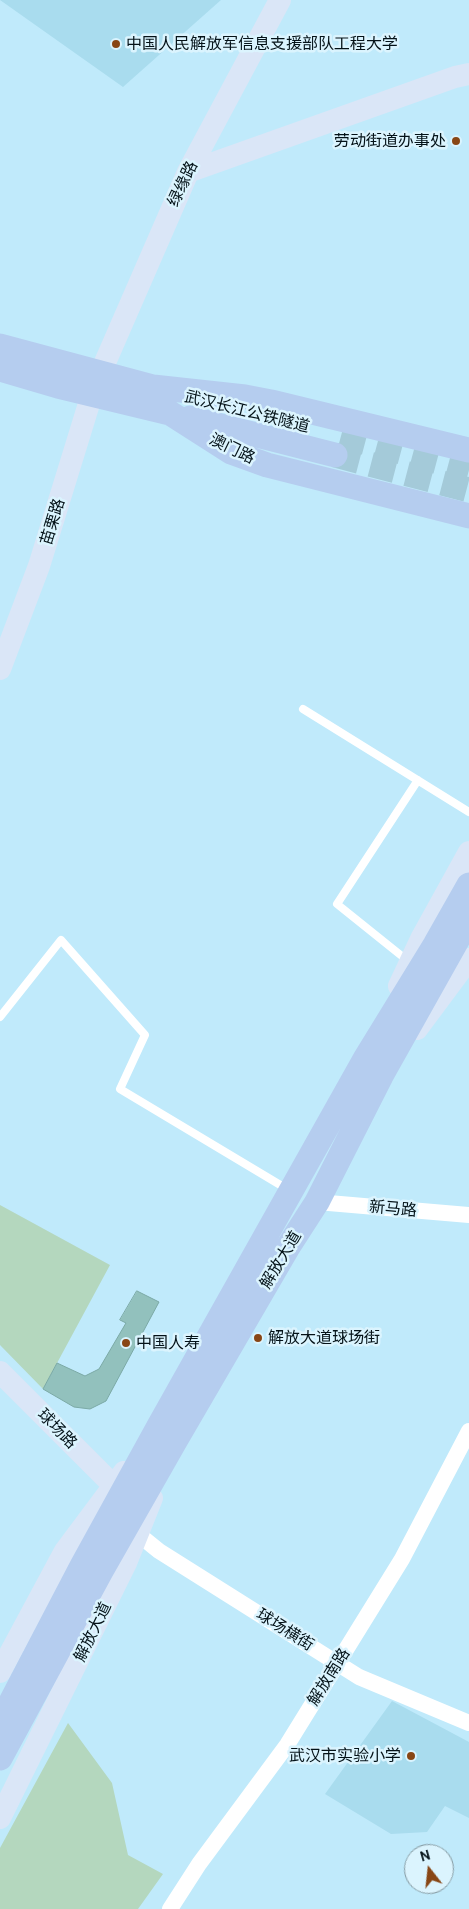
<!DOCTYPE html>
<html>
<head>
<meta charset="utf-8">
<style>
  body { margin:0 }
  #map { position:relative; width:469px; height:1909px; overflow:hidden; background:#c0eafb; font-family:Cabin,sans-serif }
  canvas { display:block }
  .north { position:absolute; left:404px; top:1844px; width:50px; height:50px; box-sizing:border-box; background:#dbf4fe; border:1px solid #859aa2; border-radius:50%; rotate:344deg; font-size:14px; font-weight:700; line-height:20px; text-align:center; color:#041218 }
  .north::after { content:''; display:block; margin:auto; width:18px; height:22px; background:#884615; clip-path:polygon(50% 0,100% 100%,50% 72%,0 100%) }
</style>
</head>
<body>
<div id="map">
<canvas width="469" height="1909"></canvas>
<div class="north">N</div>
</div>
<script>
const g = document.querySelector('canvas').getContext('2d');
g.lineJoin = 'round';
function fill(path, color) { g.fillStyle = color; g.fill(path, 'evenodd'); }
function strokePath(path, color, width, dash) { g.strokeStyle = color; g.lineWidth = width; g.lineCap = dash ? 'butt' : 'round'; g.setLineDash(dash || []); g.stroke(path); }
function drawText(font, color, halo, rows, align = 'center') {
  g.font = font + ' Cabin,"Noto Sans SC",sans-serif'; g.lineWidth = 5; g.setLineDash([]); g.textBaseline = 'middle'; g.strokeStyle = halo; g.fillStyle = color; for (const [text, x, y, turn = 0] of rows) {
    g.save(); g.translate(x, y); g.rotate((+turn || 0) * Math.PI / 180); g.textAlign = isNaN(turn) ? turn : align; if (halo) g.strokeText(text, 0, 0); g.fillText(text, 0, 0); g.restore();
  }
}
const built = new Path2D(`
  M 0,0 L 221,0 L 123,87 Z
  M 392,1701 L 469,1742 L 469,1818 L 445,1806 L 427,1832 L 391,1834 L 325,1794 Z`);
const green = new Path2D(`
  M 0,1205 L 110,1265 L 43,1389 L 0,1345 Z
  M 68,1723 L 112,1783 L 128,1855 L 163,1874 L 138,1909 L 0,1909 L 0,1848 Z`);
const building = new Path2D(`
  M 137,1291 L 159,1302 L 106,1401 L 90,1409 L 74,1407 L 43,1389 L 57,1363 L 85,1376 L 99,1369 L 126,1323 L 120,1320 Z`);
const primaryTunnel = new Path2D(`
  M 341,436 L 469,470
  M 335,455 L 469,490`);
const lane = new Path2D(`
  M 303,709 L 469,812
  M 408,961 L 337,904 L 418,780
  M 0,1017 L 61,940 L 145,1035 L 120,1089 L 287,1189`);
const street = new Path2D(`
  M 317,1202 L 469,1215
  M 138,1534 L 159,1551 L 359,1677 L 469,1723
  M 170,1909 L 199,1864 L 287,1745 L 402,1559 L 469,1431`);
const secondary = new Path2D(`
  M 188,172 L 455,77 L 469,74
  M 0,669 L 39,566 L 92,394 L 100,374 L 188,172 L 280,0
  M 399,986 L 422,937 L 469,852
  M 417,1029 L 469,959
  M 0,1372 L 114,1486
  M 0,1672 L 65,1551 L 124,1472
  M 0,1818 L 126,1563 L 152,1498`);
const primary = new Path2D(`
  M 0,346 L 153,387 L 245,397 L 271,402 L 469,450
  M 0,369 L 58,386 L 170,413 L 231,452 L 267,465 L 469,516
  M 190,418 L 335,455
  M 0,1723 L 82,1566 L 159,1426 L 365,1059 L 435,945 L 469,885
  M 0,1758 L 101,1571 L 175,1441 L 288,1247 L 317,1202 L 381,1076 L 469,919`);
const markers = [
  [116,44,5,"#884615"],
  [456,141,5,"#884615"],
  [258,1338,5,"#884615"],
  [126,1343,5,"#884615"],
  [411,1756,5,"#884615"]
];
const poiNames = [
  ["中国人民解放军信息支援部队工程大学",126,44],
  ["劳动街道办事处",446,141,"right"],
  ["解放大道球场街",268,1338],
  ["中国人寿",136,1343],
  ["武汉市实验小学",401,1756,"right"]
];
const streetNames = [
  ["绿缘路",183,184,-65],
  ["武汉长江公铁隧道",247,412,14],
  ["澳门路",232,449,26],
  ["苗栗路",53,522,-73],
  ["新马路",393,1209,5],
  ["解放大道",281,1260,-59],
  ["球场路",57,1429,45],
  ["球场横街",285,1630,32],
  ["解放大道",93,1632,-64],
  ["解放南路",329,1677,-58]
];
fill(built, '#a9dcee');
fill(green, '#b4d7be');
fill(building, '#92c1bd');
strokePath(building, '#7ba9a5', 1);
strokePath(primaryTunnel, '#a4cad9', 25, [25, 12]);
strokePath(lane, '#fff', 8);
strokePath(street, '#fff', 16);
strokePath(secondary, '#dae6f7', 22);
strokePath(primary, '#b5cdef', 25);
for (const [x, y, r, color] of markers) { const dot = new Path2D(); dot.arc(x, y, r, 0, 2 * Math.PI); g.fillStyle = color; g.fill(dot); strokePath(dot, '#dbf4fe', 2); }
drawText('16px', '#041218', '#dbf4fe', poiNames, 'left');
drawText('16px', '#041218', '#dbf4fe', streetNames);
</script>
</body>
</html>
